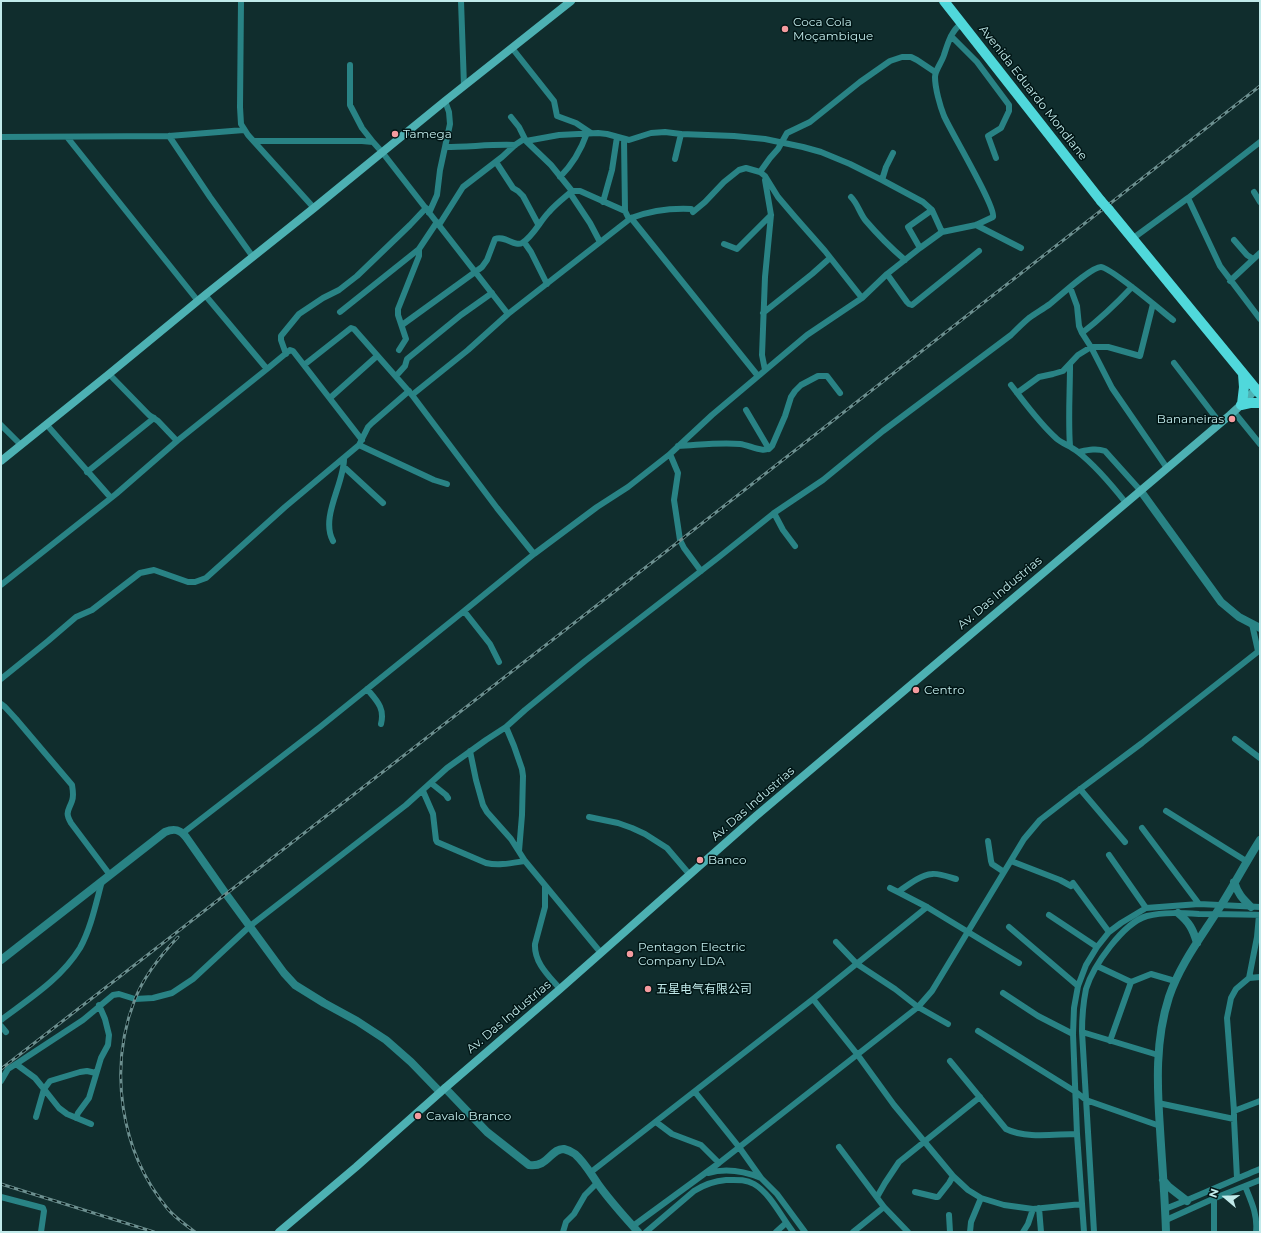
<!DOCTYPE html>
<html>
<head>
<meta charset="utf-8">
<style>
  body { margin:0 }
  #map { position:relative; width:1261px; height:1233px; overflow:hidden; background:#102d2d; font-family:Montserrat,sans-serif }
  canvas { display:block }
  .frame { position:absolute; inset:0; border:2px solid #c1eaea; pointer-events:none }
  .north { position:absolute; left:1205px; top:1177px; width:40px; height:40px; -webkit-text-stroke:3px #001515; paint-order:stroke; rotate:289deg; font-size:11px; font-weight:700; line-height:16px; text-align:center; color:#c1eaea }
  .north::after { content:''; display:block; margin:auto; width:14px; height:18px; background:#c1eaea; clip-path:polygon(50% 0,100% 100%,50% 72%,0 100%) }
</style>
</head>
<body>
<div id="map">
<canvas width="1261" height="1233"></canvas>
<div class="frame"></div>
<div class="north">N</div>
</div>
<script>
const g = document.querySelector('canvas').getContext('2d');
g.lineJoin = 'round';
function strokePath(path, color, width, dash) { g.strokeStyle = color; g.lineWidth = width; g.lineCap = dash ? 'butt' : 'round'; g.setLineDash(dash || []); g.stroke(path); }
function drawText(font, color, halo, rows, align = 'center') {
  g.font = font + ' Montserrat,"Noto Sans SC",sans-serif'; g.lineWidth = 3; g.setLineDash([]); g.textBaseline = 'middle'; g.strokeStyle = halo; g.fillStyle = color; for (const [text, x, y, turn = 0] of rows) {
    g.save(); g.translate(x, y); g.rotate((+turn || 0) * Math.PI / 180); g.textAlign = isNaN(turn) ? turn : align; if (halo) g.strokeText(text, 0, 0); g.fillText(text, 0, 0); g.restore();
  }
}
const minor = new Path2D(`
  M 241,1 L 240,107 L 241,124 L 248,135 L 314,208
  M 461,1 L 464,86
  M 951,36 L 977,62 L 1009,105 L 1009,111 L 1001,128 L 988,136 L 996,158
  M 512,48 L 554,101 L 557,116 L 576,123 L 591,133
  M 350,65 L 350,105 L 362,128 L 373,142
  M 511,117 L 519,127 L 526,141 L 551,165 L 572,191
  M 169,136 L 210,197 L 253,257
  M 1,137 L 169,136 L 244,130
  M 67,137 L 198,301
  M 624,139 L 625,211 L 629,219
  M 254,141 L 362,141 L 373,142 L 382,152 L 508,314
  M 526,141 L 559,135 L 598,133 L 607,134 L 629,140 L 651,133 L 665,132 L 681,134 L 734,136 L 765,139 L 803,147 L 821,152 L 850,164 L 882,180 L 923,202 L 932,210 L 942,232
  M 445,147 C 469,147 492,144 515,145
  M 675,159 L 681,134
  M 496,162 L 513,188 L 518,191 L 523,196 L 538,224
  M 760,172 L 770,158 L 778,149 L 787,133 L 810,122 L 860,82 L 890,61 L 902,57 L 911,57 L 917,60 L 935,72
  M 560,177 C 573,164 581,150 587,133
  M 882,180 L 886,167 L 893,153
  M 1254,192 L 1260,202
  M 570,193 L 590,223 L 600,242
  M 851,197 C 858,204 860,214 866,221 C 878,235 891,248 905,260
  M 1188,198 L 1220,266 L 1260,319
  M 603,202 L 612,170 L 617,137
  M 693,212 L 705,202 L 724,182 L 739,170 L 746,168 L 760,172 L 765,176 L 778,197 L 795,217 L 825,251 L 862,298
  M 429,213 L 437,195 L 440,170 L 450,124 L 449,112 L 445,101
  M 631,218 C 650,211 670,208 691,209
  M 439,225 L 463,187 L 502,157 L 515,145 L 524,139
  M 976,225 L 1021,248
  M 1132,239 L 1188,198 L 1260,142
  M 1234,240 L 1247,255 L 1253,259
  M 524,242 L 531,252 L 547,284
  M 724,244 L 737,249 L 771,215
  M 920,248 L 908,227 L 932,210
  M 887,274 L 907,302 L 909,304 L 912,305 L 979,251
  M 1230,281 L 1260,253
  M 1070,287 L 1077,306 L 1079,326 L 1082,333 L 1091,347 L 1112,388 L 1167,468
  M 340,312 L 419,249 L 437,222
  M 763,313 L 812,274 L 830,258
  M 402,325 L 482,267 L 487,260 L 495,239 C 504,235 515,247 522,243 C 533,237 540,221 549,212 C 556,204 564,198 572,191 L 580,191 L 625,211
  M 1082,333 C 1100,319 1116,304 1132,287
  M 399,350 L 406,339 L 398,315 L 398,309 L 419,256 L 419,249
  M 286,354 L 281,340 L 281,336 L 299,314 L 323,298 L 339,290 L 357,276 L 410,225 L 426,208
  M 1174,363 L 1220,423
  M 304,365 L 351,328 L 354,329 L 412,395 L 497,508 L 534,554
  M 267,369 L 290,350 L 293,351 L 362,440
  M 765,370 L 762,355 L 765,277 L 771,215 L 765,180
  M 109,374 L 149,415 L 158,421 L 177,441
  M 396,376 L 405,366 L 407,359 L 461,315 L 492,293
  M 1011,385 C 1025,403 1039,423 1057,439 C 1063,444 1071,446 1078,452 C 1096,466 1111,484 1126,503
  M 1017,393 L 1039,377 L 1053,374 L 1063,371 L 1078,355 L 1091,347 L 1108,347 L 1140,356 L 1153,304
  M 412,395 L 468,350 L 508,314 L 631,218 L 758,376
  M 330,398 L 377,356
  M 746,410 L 769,449
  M 1234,412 L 1260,444
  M 46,424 L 111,498 L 116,494 L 177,441 L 267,369 L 205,295
  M 1,425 L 21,445
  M 359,445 L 434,480 L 447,484
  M 678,446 C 699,445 720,442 740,444 C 750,445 765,455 772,446 L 785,416 L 791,397 L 795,391 L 801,385 L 818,376 L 827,376 L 840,393
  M 1070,446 C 1068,419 1070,392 1070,365
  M 1078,452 C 1088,450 1096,448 1105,451 L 1140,490
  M 670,454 L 678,473 L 674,500 L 680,540 L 684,548 L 701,571
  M 344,467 L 383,503
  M 87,472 L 154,418
  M 774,513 L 783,530 L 795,546
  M 333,541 C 320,517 344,484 344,459
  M 1,585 L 111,498
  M 464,611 L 490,644 L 499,662
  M 1252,624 L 1258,651
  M 1,679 L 48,641 L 76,617 L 92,610 L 140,573 L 154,570 L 188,582 L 195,582 L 206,578 L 285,507 L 359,445 L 368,427 L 372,423 L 409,391
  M 367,689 C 377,701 385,708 381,724
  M 1,704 L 5,707 L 16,719 L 72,785 C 73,791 74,796 72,801 C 68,812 65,812 71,823 L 110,875
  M 506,727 L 514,746 L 522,769 L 523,776 L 522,815 L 519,851
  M 1235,739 L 1260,758
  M 470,751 L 476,780 L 483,805 L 487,812 L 511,839 L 525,861 L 601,953
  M 431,783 L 446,795 L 448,798
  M 1080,789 L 1125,842
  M 423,791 L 433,814 L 436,840 L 437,842 L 486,863 C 499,866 512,863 525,861
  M 1166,811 L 1246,861
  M 589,817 L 618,823 L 632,828 L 645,834 L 667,848 L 690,875
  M 1142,828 L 1199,904
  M 183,833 L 320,727 L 464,611 L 534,554 L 597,507 L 628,487 L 670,454 L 712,415 L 807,335 L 862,298 L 887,274 L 920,248 L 942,232 L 976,225 L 993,217 C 996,207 951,132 944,116 C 940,106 935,88 935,77 C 935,70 942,62 944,55 C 948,43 951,31 962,23
  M 988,841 L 991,861 L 992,864 L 1004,872
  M 1109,855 L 1146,908
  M 1011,861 L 1060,880 L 1071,886
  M 1073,883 L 1109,932
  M 545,886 L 545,907 L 535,944 C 534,963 549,976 560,989
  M 890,888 L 898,892 L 927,907 L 1019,963
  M 898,892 C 908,885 920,875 932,874 C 939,873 949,877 956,879
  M 1049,915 L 1097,947
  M 1009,927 L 1078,986
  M 836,942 L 857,964 L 895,989 L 918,1007 L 948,1024
  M 1097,966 L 1131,982
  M 1249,978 L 1257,937 L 1259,915
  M 1003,993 L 1038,1016 L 1073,1034
  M 813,999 L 857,1054 L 894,1105 L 953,1176 L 968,1190 L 981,1198 L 1004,1205 L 1033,1209 L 1082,1204
  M 1,1020 C 29,999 61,979 80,948 C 91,928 96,903 102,881
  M 1,1026 L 6,1032
  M 978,1031 L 1076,1092 L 1086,1100 L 1160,1126
  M 1082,1032 L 1158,1055
  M 1110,1041 L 1131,982 L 1151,974 L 1175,981
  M 950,1061 L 1006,1129 C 1026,1139 1055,1134 1077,1134
  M 1,1081 L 8,1069 L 16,1064
  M 695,1092 L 739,1147 L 761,1178 L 777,1194 L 805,1232
  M 1158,1103 L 1234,1119
  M 1234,1111 L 1260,1101
  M 36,1117 L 44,1089 L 35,1078 L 16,1064 L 83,1020 L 113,995 L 119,994 L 135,999 L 153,998 L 172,993 L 193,979 L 250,926 L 406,805 L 447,768 L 486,740 L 506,727 L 525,710 L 585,661 L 719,557 L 774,513 L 823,480 L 883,431 L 1011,335 C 1017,329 1023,323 1029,318 C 1036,313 1043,309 1050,304 C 1059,297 1091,267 1101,267 C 1110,267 1163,312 1173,320
  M 76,1118 L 78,1113 L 89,1098 L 101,1058 L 108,1045 L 109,1035 L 105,1019 L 99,1005
  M 656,1122 L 672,1134 L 701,1145 L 719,1163
  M 91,1124 L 67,1114 L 59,1108 L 44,1089 L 50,1081 L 80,1072 L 87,1071 L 96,1073
  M 839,1147 L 884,1207 L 908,1232
  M 591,1172 L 813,999 L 927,907
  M 708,1173 C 726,1168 744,1171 761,1178
  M 1237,1178 L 1234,1119 L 1234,1111 L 1227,1018 L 1231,998 L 1236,989 L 1249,978 L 1260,977
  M 1245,1186 C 1251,1201 1258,1215 1256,1232
  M 915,1192 L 936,1197 L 938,1197 L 949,1183 L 953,1176
  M 1,1197 L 43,1208 L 44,1211 L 41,1232
  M 877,1197 L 885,1183 L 899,1162 L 980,1097
  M 1039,1208 L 1041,1232
  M 1165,1209 C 1197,1197 1228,1182 1260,1169
  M 949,1215 L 950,1232
  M 1166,1220 L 1215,1198 L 1260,1180
  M 633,1226 L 719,1163 L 918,1007 L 932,991 L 1024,839 L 1040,820 L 1071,796 L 1142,743 L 1260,650
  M 563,1232 L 566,1222 L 574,1214 L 585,1195 L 597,1183
  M 646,1232 L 694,1191 C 705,1184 714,1181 726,1180 C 736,1180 745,1179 754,1184 C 770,1193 782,1218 793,1232
  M 776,1232 L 786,1223
  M 853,1232 L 884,1207
  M 970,1232 L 971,1222 L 981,1198
  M 1023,1232 L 1028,1224 L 1033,1209
  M 1084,1232 L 1077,1134 L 1073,1034 L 1074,1008 L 1078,986 L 1086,965 L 1097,947 L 1109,932 L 1121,923 L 1146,908 L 1199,904 L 1260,907
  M 1094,1232 L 1082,1032 C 1082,1017 1083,1004 1086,989 C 1093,966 1123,923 1147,916 C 1164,912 1182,913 1199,914 C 1219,914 1240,914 1260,915
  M 1214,1232 L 1214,1196`);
const tertiary = new Path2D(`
  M 1140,490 L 1221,602 L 1239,617 L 1260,628
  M 1234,882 C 1238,894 1242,898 1251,907
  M 1178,913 C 1189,922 1193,929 1197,943
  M 1,960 L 165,832 C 174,828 180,829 186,837 L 226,894 L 284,973 L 295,985 L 324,1003 L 357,1021 L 386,1040 L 411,1062 L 440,1092
  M 445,1088 L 487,1132 L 529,1165 C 548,1168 551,1148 564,1149 C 568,1150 572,1152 575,1154 C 585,1163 591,1174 598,1184 C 610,1201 624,1216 638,1232
  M 1163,1180 L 1169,1187 L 1187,1201
  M 1166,1232 C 1165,1198 1162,1163 1160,1129 C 1157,1085 1155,1040 1169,997 C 1180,964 1202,936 1220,907 C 1234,885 1246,862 1260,840`);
const secondary = new Path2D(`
  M 1,461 L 109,374 L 205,295 L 314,208 L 445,101 L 571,1
  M 279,1232 L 356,1167 L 445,1088 L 560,989 L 756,816 L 1230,415 L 1241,405 L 1256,389`);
const primary = new Path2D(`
  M 944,1 L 1101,201
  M 1109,210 L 1260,394
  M 1242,404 L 1244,387 L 1243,374
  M 1241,405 L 1250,403 L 1260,403`);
const rail = new Path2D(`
  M 178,937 C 161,955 144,976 135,999 C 108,1068 120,1151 167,1208 C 174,1217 186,1225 195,1232
  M 1,1069 L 659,557 L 1260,86
  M 1,1184 L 154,1232`);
const primaryBridge = new Path2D(`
  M 1101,201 L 1109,210`);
const markers = [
  [785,29,4,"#f59b9f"],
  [395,134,4,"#f59b9f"],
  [1232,419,4,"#f59b9f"],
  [916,690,4,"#f59b9f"],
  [700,860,4,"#f59b9f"],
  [630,954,4,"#f59b9f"],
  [648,989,4,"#f59b9f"],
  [418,1116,4,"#f59b9f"]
];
const poiNames = [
  ["Coca Cola",793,22],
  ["Moçambique",793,36],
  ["Tamega",403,134],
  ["Bananeiras",1224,419,"right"],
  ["Centro",924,690],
  ["Banco",708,860],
  ["Pentagon Electric",638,947],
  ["Company LDA",638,961],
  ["五星电气有限公司",656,989],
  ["Cavalo Branco",426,1116]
];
const streetNames = [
  ["Avenida Eduardo Mondlane",1033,93,52],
  ["Av. Das Industrias",1000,593,-40],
  ["Av. Das Industrias",753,804,-41],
  ["Av. Das Industrias",509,1017,-40]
];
strokePath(minor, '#298385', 6);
strokePath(tertiary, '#298385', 8);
strokePath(secondary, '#4db1b3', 8);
strokePath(primary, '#50d8db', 10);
strokePath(rail, '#6c8f8f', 3);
strokePath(rail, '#001515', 1.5, [4.5]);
strokePath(primaryBridge, '#50d8db', 10);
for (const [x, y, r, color] of markers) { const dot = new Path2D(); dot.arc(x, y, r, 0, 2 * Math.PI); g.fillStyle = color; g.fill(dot); strokePath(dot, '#001515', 1.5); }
drawText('12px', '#c1eaea', '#001515', poiNames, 'left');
drawText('12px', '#c1eaea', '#001515', streetNames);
</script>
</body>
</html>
